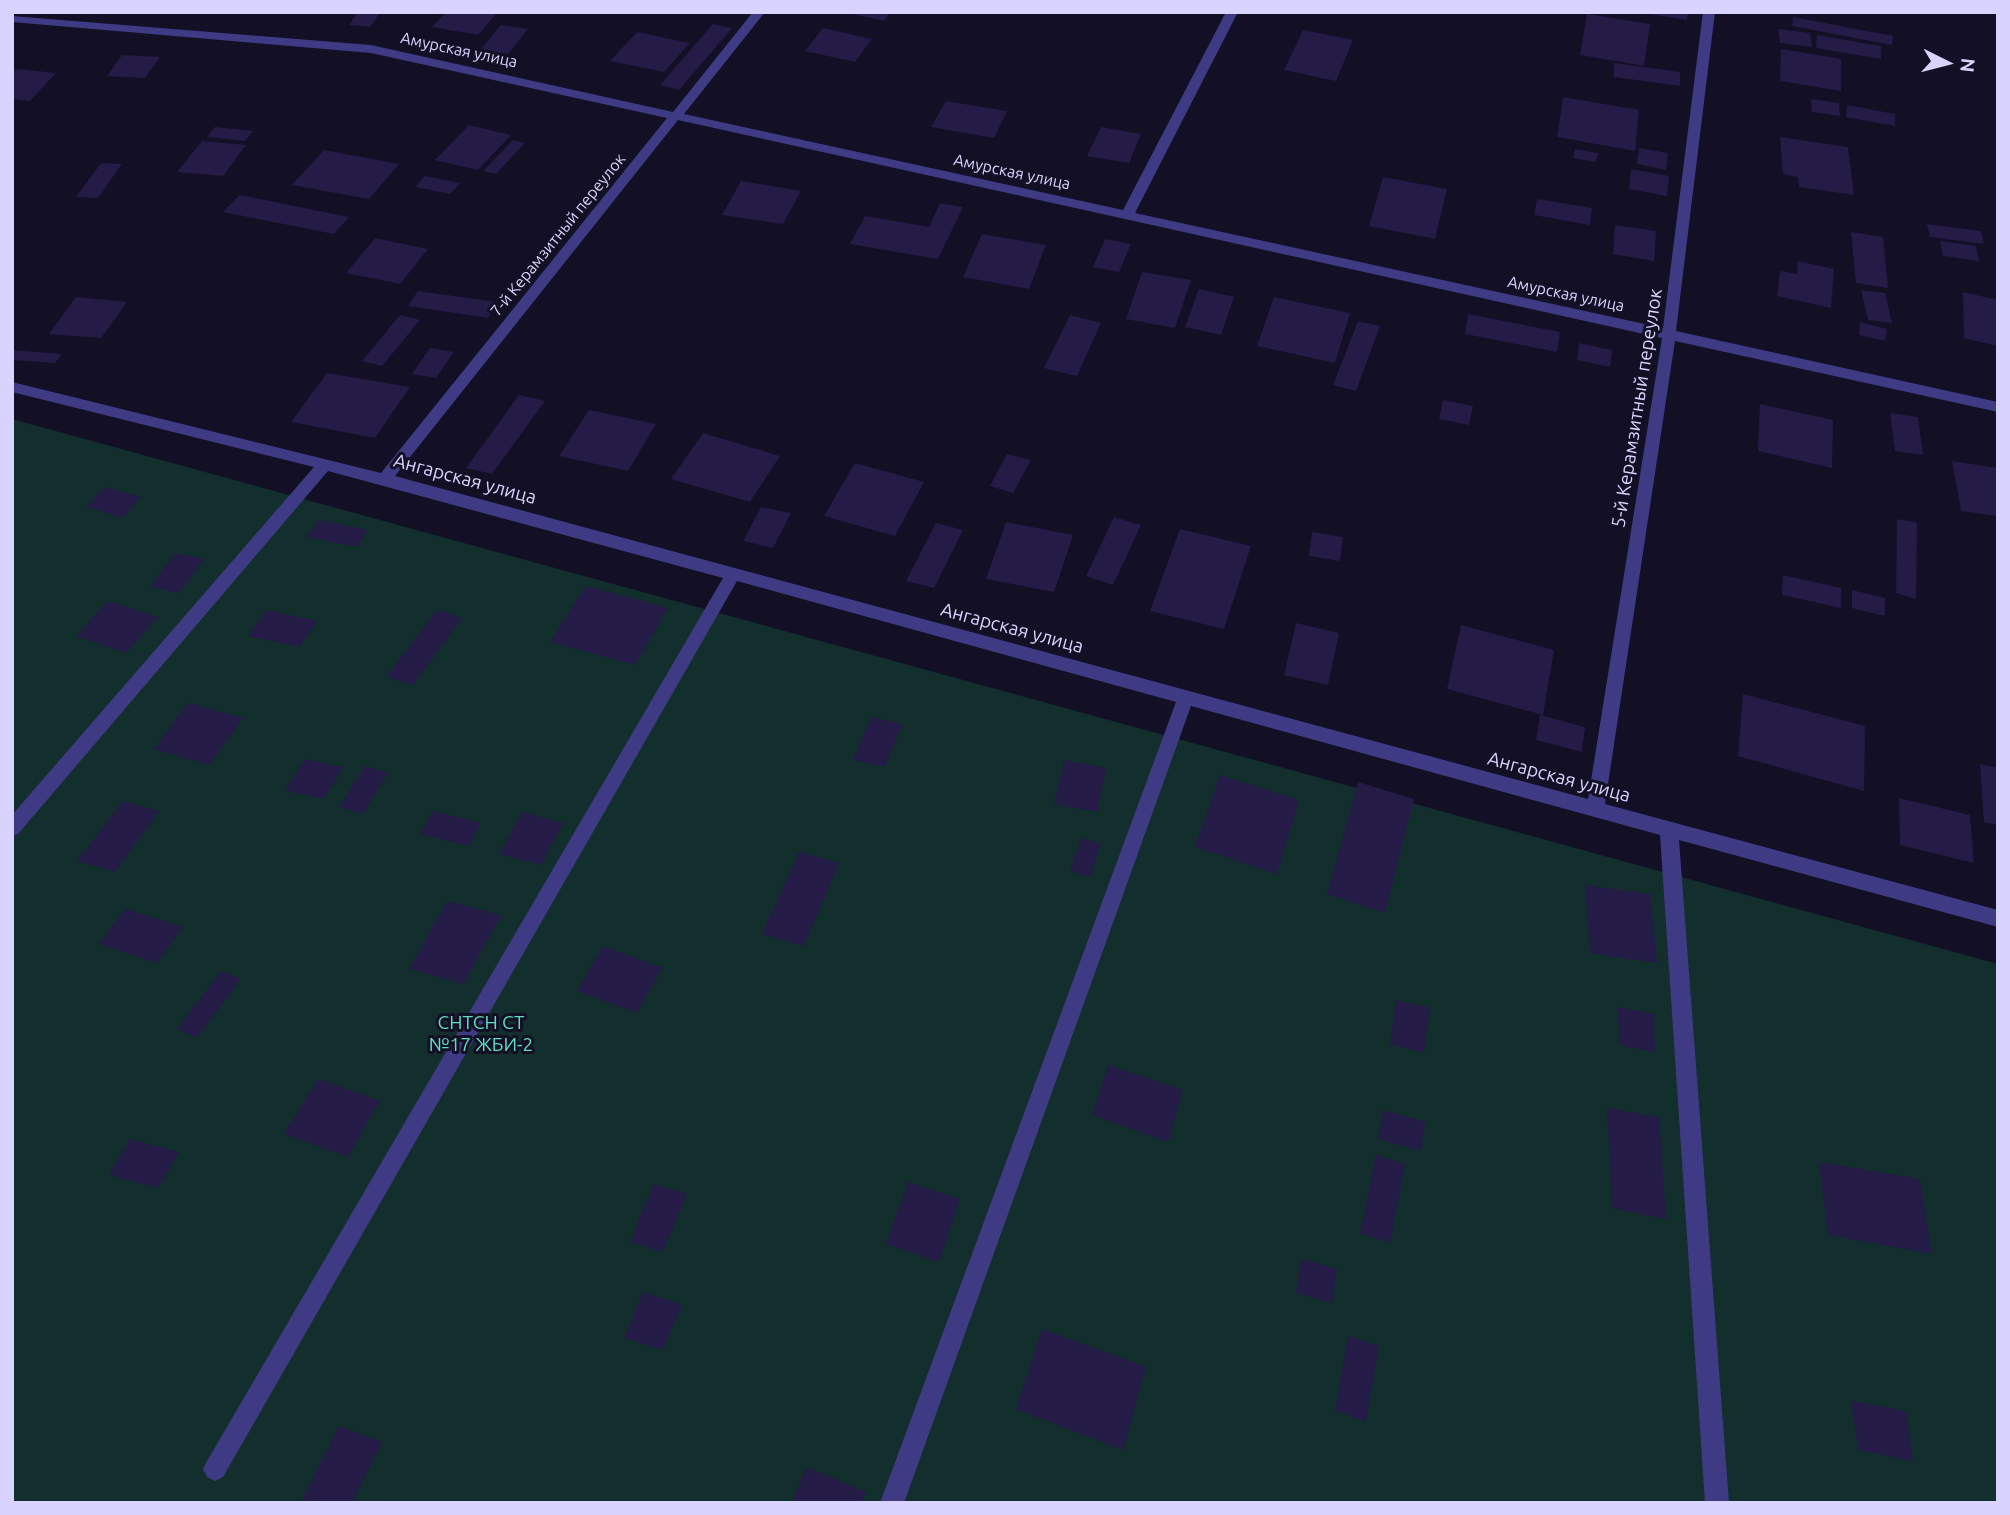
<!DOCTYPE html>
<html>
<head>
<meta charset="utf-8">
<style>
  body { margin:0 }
  #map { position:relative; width:2010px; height:1515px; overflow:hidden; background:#130f25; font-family:Ubuntu,sans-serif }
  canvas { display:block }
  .frame { position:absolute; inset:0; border:14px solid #d9d3ff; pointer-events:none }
  .north { position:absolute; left:1912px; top:28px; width:70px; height:70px; -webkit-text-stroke:5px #130f25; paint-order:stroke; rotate:96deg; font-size:19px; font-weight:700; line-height:28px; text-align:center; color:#d9d3ff }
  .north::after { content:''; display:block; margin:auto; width:24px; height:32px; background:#d9d3ff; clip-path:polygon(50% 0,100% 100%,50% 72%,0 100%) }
</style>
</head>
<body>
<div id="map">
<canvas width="2010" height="1515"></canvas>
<div class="frame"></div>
<div class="north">N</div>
</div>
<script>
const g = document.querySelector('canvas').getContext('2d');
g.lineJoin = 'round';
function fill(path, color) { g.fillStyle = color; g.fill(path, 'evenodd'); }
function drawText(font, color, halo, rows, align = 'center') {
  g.font = font + ' Ubuntu,sans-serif'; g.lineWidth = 6; g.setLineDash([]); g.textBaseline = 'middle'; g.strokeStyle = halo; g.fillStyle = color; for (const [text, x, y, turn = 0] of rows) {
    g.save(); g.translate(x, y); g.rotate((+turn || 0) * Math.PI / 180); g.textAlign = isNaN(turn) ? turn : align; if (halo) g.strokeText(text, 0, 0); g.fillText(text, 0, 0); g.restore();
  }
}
const green = new Path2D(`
  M 12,419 L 1998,964 L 1998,1503 L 12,1503 Z`);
const building = new Path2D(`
  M 358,12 L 381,12 L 370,27 L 349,25 Z
  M 446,12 L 498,12 L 478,35 L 432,27 Z
  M 843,12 L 890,12 L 884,21 Z
  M 1650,12 L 1688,12 L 1687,20 L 1650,14 Z
  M 1587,14 L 1650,24 L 1644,66 L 1580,55 Z
  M 1793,17 L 1893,36 L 1892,45 L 1792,26 Z
  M 713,24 L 732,28 L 679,90 L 660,85 Z
  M 501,25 L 528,29 L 508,54 L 480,50 Z
  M 823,28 L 872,39 L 855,62 L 805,51 Z
  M 1778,29 L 1810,33 L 1812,47 L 1780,43 Z
  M 1303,30 L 1353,40 L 1336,81 L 1284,70 Z
  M 637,32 L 690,43 L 664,72 L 610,61 Z
  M 1817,35 L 1881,46 L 1881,59 L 1816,48 Z
  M 1781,49 L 1841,59 L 1841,91 L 1780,81 Z
  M 122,55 L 160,57 L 145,78 L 107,76 Z
  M 1614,63 L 1680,72 L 1680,86 L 1614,77 Z
  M 17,69 L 56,73 L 30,101 L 12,99 L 12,74 Z
  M 1563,97 L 1639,110 L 1635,151 L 1557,137 Z
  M 1811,99 L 1839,103 L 1840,116 L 1812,112 Z
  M 946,101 L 1007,111 L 994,138 L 931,127 Z
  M 1847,105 L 1895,114 L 1895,126 L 1846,117 Z
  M 469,125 L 511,135 L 478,170 L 435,160 Z
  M 215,127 L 253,131 L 245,141 L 207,137 Z
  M 1101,127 L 1141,134 L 1129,163 L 1087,156 Z
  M 1780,137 L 1848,147 L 1854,195 L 1799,187 L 1798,177 L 1783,174 Z
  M 513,140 L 525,143 L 496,174 L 483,171 Z
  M 202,141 L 246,145 L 223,176 L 177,172 Z
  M 1639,148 L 1668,153 L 1666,170 L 1637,164 Z
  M 1575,149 L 1598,153 L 1596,162 L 1573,158 Z
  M 324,150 L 399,164 L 369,199 L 292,185 Z
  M 101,163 L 122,164 L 98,198 L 76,197 Z
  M 1631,169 L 1669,176 L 1667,196 L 1629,189 Z
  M 425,176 L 460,183 L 450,194 L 415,187 Z
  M 1383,177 L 1447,189 L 1435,239 L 1369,226 Z
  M 741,181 L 801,191 L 783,224 L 722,215 Z
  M 240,195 L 349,217 L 334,234 L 223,212 Z
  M 1537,199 L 1592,208 L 1590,225 L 1534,215 Z
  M 940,203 L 963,207 L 938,259 L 850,244 L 865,216 L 929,227 Z
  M 1927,224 L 1981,231 L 1984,244 L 1930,237 Z
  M 1615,225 L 1656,231 L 1654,261 L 1613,254 Z
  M 1851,232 L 1883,237 L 1888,288 L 1856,283 Z
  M 982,234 L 1046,245 L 1029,289 L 963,277 Z
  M 375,238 L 428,249 L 400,284 L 346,273 Z
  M 1105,239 L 1131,244 L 1119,272 L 1093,267 Z
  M 1940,241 L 1976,246 L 1979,261 L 1943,256 Z
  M 1798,261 L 1834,269 L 1831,308 L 1777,296 L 1780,271 L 1797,274 Z
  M 1142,272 L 1191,280 L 1175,328 L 1126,319 Z
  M 1199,289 L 1234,297 L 1221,335 L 1185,327 Z
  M 1861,290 L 1885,293 L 1892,323 L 1868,320 Z
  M 418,291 L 497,302 L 488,318 L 408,306 Z
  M 1963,292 L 1998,300 L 1998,346 L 1964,338 Z
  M 76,297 L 127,302 L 101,338 L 49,334 Z
  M 1274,297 L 1350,313 L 1335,363 L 1257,346 Z
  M 1468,314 L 1560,332 L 1557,352 L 1465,334 Z
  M 400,315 L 420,320 L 382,366 L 362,361 Z
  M 1070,315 L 1101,323 L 1077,376 L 1044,368 Z
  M 1358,321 L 1380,326 L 1356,391 L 1333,385 Z
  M 1860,322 L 1887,329 L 1885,341 L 1859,335 Z
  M 1579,343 L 1612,350 L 1610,367 L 1577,360 Z
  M 430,348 L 454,352 L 436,378 L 412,374 Z
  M 12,350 L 62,354 L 55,363 L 12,360 Z
  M 327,373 L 410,387 L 375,438 L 291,422 Z
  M 519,395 L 545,401 L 492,474 L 466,468 Z
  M 1443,400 L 1473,406 L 1469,425 L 1439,419 Z
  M 1760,404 L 1833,420 L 1832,468 L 1758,451 Z
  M 589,410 L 656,424 L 628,471 L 559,456 Z
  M 1890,413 L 1918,417 L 1923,455 L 1895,451 Z
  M 703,433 L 780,456 L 750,502 L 671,479 Z
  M 1007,454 L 1031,460 L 1013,493 L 990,486 Z
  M 1952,461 L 1998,468 L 1998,516 L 1961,511 Z
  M 855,463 L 924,482 L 895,536 L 824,516 Z
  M 105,487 L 141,497 L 122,518 L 86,507 Z
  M 761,507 L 791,513 L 773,548 L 743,541 Z
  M 1114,517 L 1141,525 L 1113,585 L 1086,576 Z
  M 1897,519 L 1917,523 L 1916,599 L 1896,593 Z
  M 319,520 L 368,530 L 357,547 L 306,537 Z
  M 1006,522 L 1073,535 L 1054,592 L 986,579 Z
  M 936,523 L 963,530 L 934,588 L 906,581 Z
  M 1180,529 L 1251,546 L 1224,629 L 1150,611 Z
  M 1312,532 L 1343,537 L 1340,561 L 1309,556 Z
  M 175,553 L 204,559 L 179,593 L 150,587 Z
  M 1783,575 L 1841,588 L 1841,608 L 1782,595 Z
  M 586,586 L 668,608 L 635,665 L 550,642 Z
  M 1852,590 L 1885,598 L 1885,616 L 1852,608 Z
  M 108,601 L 158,617 L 126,653 L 76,636 Z
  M 266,610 L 317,621 L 300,647 L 248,636 Z
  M 437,610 L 462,618 L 413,685 L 386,677 Z
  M 1296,623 L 1339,633 L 1328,685 L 1284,675 Z
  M 1461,625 L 1554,650 L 1543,715 L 1447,689 Z
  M 1743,694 L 1865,726 L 1864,791 L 1738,756 Z
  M 188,703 L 243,718 L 209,765 L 154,749 Z
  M 1540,715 L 1585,727 L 1582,752 L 1536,740 Z
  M 871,717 L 902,724 L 885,767 L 853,760 Z
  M 305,759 L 343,767 L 324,799 L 285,791 Z
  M 1064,760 L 1106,768 L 1097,812 L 1054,804 Z
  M 1980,764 L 1998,768 L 1998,825 L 1984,822 Z
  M 365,766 L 388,772 L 363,814 L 339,807 Z
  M 1220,775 L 1299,800 L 1277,874 L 1195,847 Z
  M 1358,782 L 1414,799 L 1385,913 L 1327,894 Z
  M 1899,798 L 1970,815 L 1974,863 L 1900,845 Z
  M 123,801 L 159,811 L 115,872 L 77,861 Z
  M 433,811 L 481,823 L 469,846 L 420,834 Z
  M 522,812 L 563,823 L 541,865 L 499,854 Z
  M 1081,838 L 1101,844 L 1090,877 L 1070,871 Z
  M 799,852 L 839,863 L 804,946 L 762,934 Z
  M 1585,885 L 1650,894 L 1657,963 L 1590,953 Z
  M 447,901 L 501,915 L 464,984 L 409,969 Z
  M 125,909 L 183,927 L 157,963 L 99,944 Z
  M 603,946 L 662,968 L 637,1013 L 577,991 Z
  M 221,971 L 241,979 L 197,1038 L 177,1029 Z
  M 1396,1000 L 1430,1008 L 1424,1053 L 1390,1044 Z
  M 1618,1007 L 1654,1014 L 1655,1052 L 1619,1045 Z
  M 1108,1065 L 1183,1090 L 1168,1142 L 1092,1115 Z
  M 318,1079 L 380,1101 L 348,1157 L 284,1134 Z
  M 1607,1108 L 1659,1117 L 1666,1219 L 1612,1208 Z
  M 1383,1110 L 1425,1122 L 1421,1151 L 1378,1139 Z
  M 130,1139 L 179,1152 L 158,1188 L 109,1175 Z
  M 1376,1155 L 1405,1164 L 1390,1243 L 1360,1233 Z
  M 1819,1162 L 1920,1179 L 1932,1254 L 1828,1235 Z
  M 908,1182 L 960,1199 L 939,1262 L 886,1244 Z
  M 653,1184 L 687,1194 L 663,1252 L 630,1242 Z
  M 1301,1259 L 1337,1269 L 1332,1303 L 1296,1293 Z
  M 643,1292 L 682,1305 L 663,1350 L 624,1338 Z
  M 1042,1329 L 1146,1367 L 1123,1450 L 1016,1409 Z
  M 1348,1336 L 1379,1346 L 1366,1422 L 1335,1411 Z
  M 1851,1401 L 1906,1411 L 1913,1461 L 1858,1450 Z
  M 339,1426 L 382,1442 L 352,1503 L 313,1503 L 302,1499 Z
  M 806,1467 L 866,1492 L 862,1503 L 792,1503 Z`);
const minor = new Path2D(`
  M 753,12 L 765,12 L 684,114 L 1123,210 L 1226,12 L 1238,12 L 1135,213 L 1663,328 L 1703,12 L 1715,12 L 1676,331 L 1998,402 L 1998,412 L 1675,341 L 1605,804 L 1998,910 L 1998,927 L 1679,840 L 1729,1503 L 1705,1503 L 1660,835 L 1191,706 L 904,1503 L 880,1503 L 1176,702 L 737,581 L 223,1477 L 215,1481 L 207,1477 L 203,1469 L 207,1461 L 723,578 L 328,471 L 18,834 L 12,836 L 12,815 L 314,467 L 12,392 L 12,382 L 381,473 L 667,118 L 371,53 L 12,22 L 12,16 L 371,45 L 673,112 ZM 678,120 L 1662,338 L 1588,799 L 395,476 Z`);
const farStreetnames = [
  ["Амурская улица",459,50,12],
  ["Амурская улица",1012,172,12],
  ["7-й Керамзитный переулок",558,235,-51],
  ["Амурская улица",1566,294,12]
];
const streetNames = [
  ["5-й Керамзитный переулок",1637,408,-81],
  ["Ангарская улица",465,479,15],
  ["Ангарская улица",1012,628,15],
  ["Ангарская улица",1559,777,15]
];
const parkNames = [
  ["СНТСН СТ",481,1023],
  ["№17 ЖБИ-2",481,1045]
];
fill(green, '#122f2e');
fill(building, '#241b46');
fill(minor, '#3e3a84');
drawText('16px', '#d9d3ff', '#130f25', farStreetnames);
drawText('19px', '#d9d3ff', '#130f25', streetNames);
drawText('19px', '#5fdfc1', '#130f25', parkNames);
</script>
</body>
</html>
